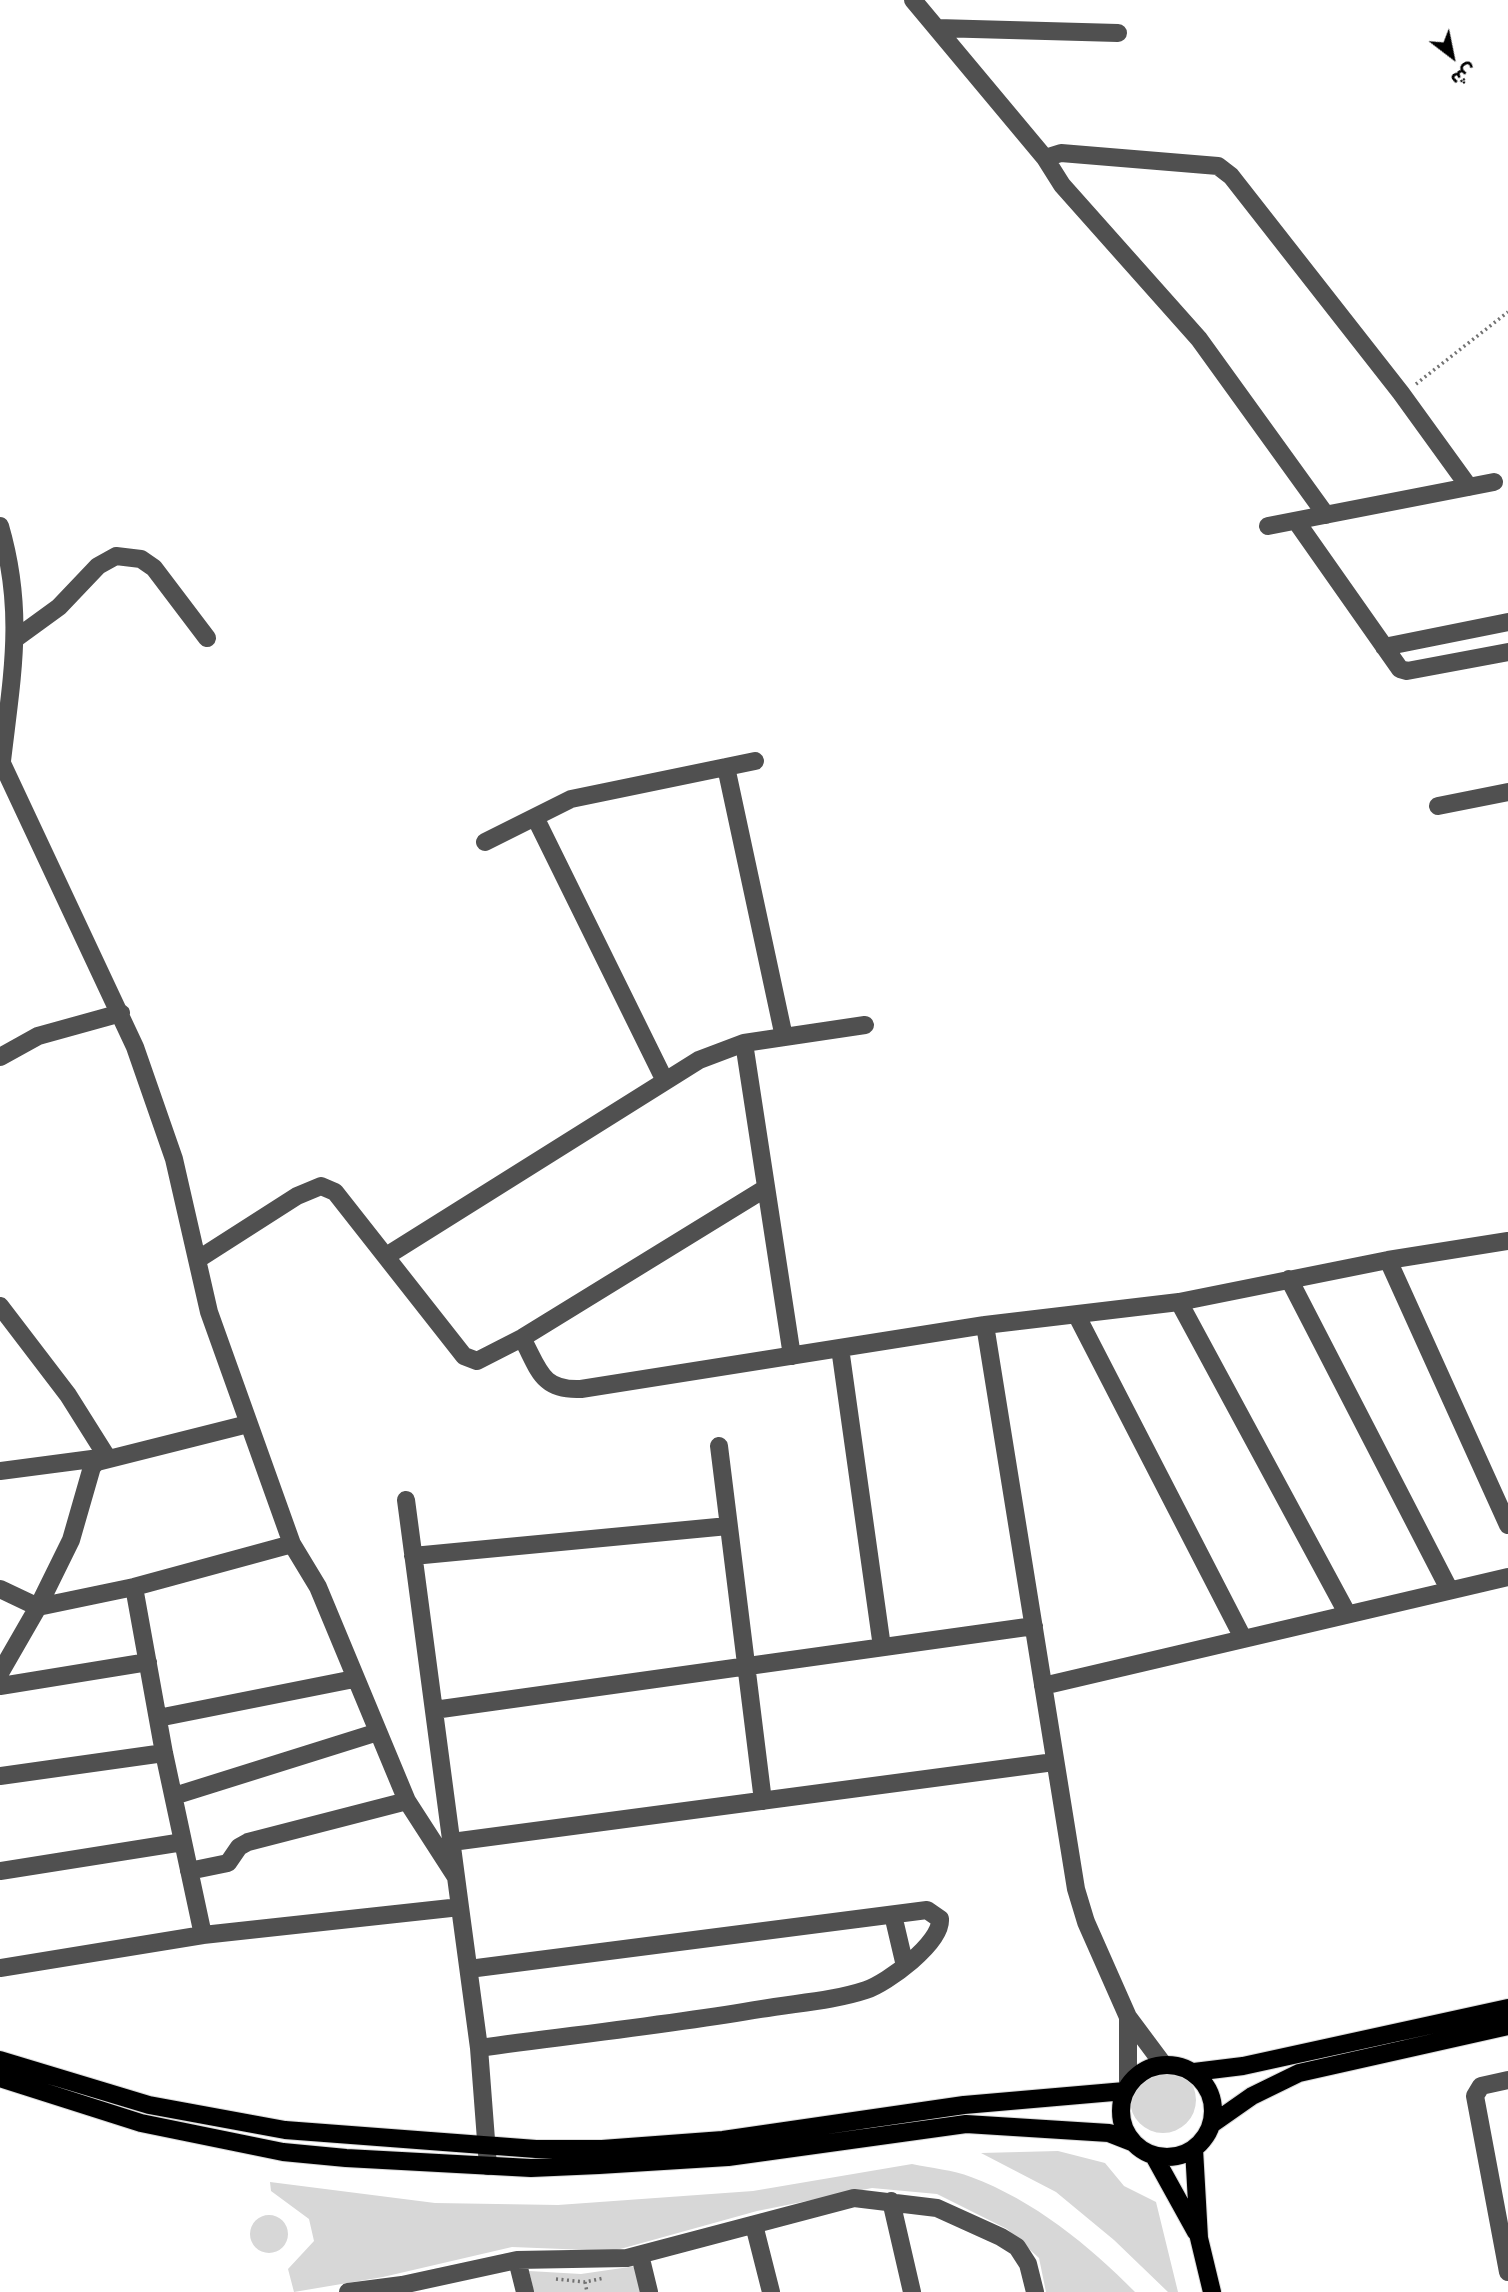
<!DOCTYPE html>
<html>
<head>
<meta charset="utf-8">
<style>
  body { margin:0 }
  #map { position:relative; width:1508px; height:2292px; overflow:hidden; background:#fff; font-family:"Alegreya Sans","Noto Sans Arabic",sans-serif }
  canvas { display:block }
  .north { position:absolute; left:1417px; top:21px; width:70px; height:70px; -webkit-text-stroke:5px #fff; paint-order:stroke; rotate:148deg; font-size:19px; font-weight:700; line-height:28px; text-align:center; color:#000 }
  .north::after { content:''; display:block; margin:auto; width:24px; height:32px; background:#000; clip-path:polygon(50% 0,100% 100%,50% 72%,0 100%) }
</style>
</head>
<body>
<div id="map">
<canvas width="1508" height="2292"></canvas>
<div class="north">ش</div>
</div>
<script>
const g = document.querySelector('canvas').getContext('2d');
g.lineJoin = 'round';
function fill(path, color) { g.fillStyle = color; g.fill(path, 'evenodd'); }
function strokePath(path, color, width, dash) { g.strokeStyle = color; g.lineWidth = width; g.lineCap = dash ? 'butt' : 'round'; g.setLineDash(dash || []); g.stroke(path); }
const green = new Path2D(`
  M1130 2100a33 33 0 1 1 66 0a33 33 0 1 1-66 0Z
  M 1058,2151 L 1105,2163 L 1124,2186 L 1156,2202 L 1178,2292 L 1168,2292 L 1114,2240 L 1056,2192 L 981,2153 Z
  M 912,2164 C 931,2168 953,2170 971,2177 C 1033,2200 1089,2245 1135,2292 L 1046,2292 L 1039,2258 L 1007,2229 L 937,2194 L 872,2188 L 757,2211 L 613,2251 L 512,2247 L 383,2277 L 294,2292 L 288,2269 L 314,2241 L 309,2219 L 271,2191 L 270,2182 L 435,2203 L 558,2205 L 753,2191 Z
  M250 2234a19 19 0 1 1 38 0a19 19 0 1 1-38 0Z
  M 636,2266 L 643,2292 L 534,2292 L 529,2271 L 581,2274 Z`);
const path = new Path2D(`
  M 1416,384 L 1508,312
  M 556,2279 L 585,2282 L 604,2278
  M 585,2282 L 587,2292`);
const minor = new Path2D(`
  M 913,0 L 1045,158 L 1061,153 L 1218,166 L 1231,176 L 1401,393 L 1469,487
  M 937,28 L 1118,33
  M 1045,158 L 1062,185 L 1199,339 L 1326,515
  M 1296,521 L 1400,669 L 1407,671 L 1508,652
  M 0,526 C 25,612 12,675 2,761
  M 1268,526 L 1494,482
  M 15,639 L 59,607 L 98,566 L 116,556 L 141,559 L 154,568 L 207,638
  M 1384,647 L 1508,622
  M 0,759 L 135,1047 L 174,1159 L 209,1312 L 292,1544 L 318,1587 L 407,1801 L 456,1877
  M 726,767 L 784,1037
  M 1438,806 L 1508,792
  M 535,817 L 665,1081
  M 485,842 L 571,799 L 755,761
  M 744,1043 L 792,1356
  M 0,1057 L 38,1036 L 121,1013
  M 388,1255 L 699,1060 L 744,1043 L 865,1025
  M 197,1260 L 297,1196 L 321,1186 L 335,1192 L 464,1356 L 477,1361 L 522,1338 L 766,1188
  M 1388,1260 L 1508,1525
  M 1289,1279 L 1449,1589
  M 1179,1302 L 1347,1613
  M 0,1306 L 68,1395 L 107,1457 L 0,1471
  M 1077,1316 L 1243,1638
  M 985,1325 L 1076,1889 L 1086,1922 L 1128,2017 L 1163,2064
  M 522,1338 C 539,1369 541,1391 581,1389 L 985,1325 L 1179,1302 L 1388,1260 L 1508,1241
  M 840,1348 L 882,1647
  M 719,1446 L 763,1801
  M 406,1500 L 460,1907
  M 413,1556 L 728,1526
  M 134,1587 L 164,1753 L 203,1935
  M 0,1589 L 38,1607 L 71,1540 L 92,1467 L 97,1462 L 248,1424
  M 0,1673 L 38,1607 L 134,1587 L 292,1544
  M 0,1686 L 148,1662
  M 1043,1686 L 1508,1577
  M 434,1710 L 1034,1626
  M 158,1718 L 354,1679
  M 0,1776 L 164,1753
  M 174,1796 L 378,1732
  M 452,1842 L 1054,1762
  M 0,1871 L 183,1842
  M 189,1871 L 228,1863 L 239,1847 L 248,1842 L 407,1801
  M 893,1915 L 905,1966
  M 0,1968 L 203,1935 L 460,1907 L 479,2048 L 488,2166
  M 469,1969 L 927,1910 L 940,1919 C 942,1943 887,1983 866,1990 C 833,2001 795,2003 761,2009 C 667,2025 573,2035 479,2048
  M 1128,2017 L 1128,2086
  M 1508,2080 L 1481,2086 L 1475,2096 L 1508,2272
  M 891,2201 L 912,2292
  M 754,2225 L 771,2292
  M 640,2255 L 649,2292
  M 517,2260 L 525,2292
  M 348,2292 L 402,2285 L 517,2260 L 627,2258 L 854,2198 L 937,2208 L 1001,2237 L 1017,2247 L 1028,2264 L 1035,2292`);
const major = new Path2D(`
  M 0,2060 L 149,2105 L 285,2130 L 536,2149 L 602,2149 L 723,2140 L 964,2105 L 1125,2091
  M1121 2111a46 46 0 1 1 92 0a46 46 0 1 1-92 0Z
  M 1194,2072 L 1243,2066 L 1508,2008
  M 0,2078 L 141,2123 L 283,2152 L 346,2158 L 531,2168 L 599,2165 L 728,2157 L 966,2124 L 1109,2133 L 1132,2142
  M 1212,2124 L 1252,2096 L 1299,2073 L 1508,2026
  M 1194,2149 L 1199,2238 L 1212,2292
  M 1154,2156 L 1196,2232`);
fill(green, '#d7d7d7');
strokePath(major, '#dbdbdb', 20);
strokePath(path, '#727272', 3.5, [2, 3.5]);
strokePath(minor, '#505050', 18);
strokePath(major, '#000', 18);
</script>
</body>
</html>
